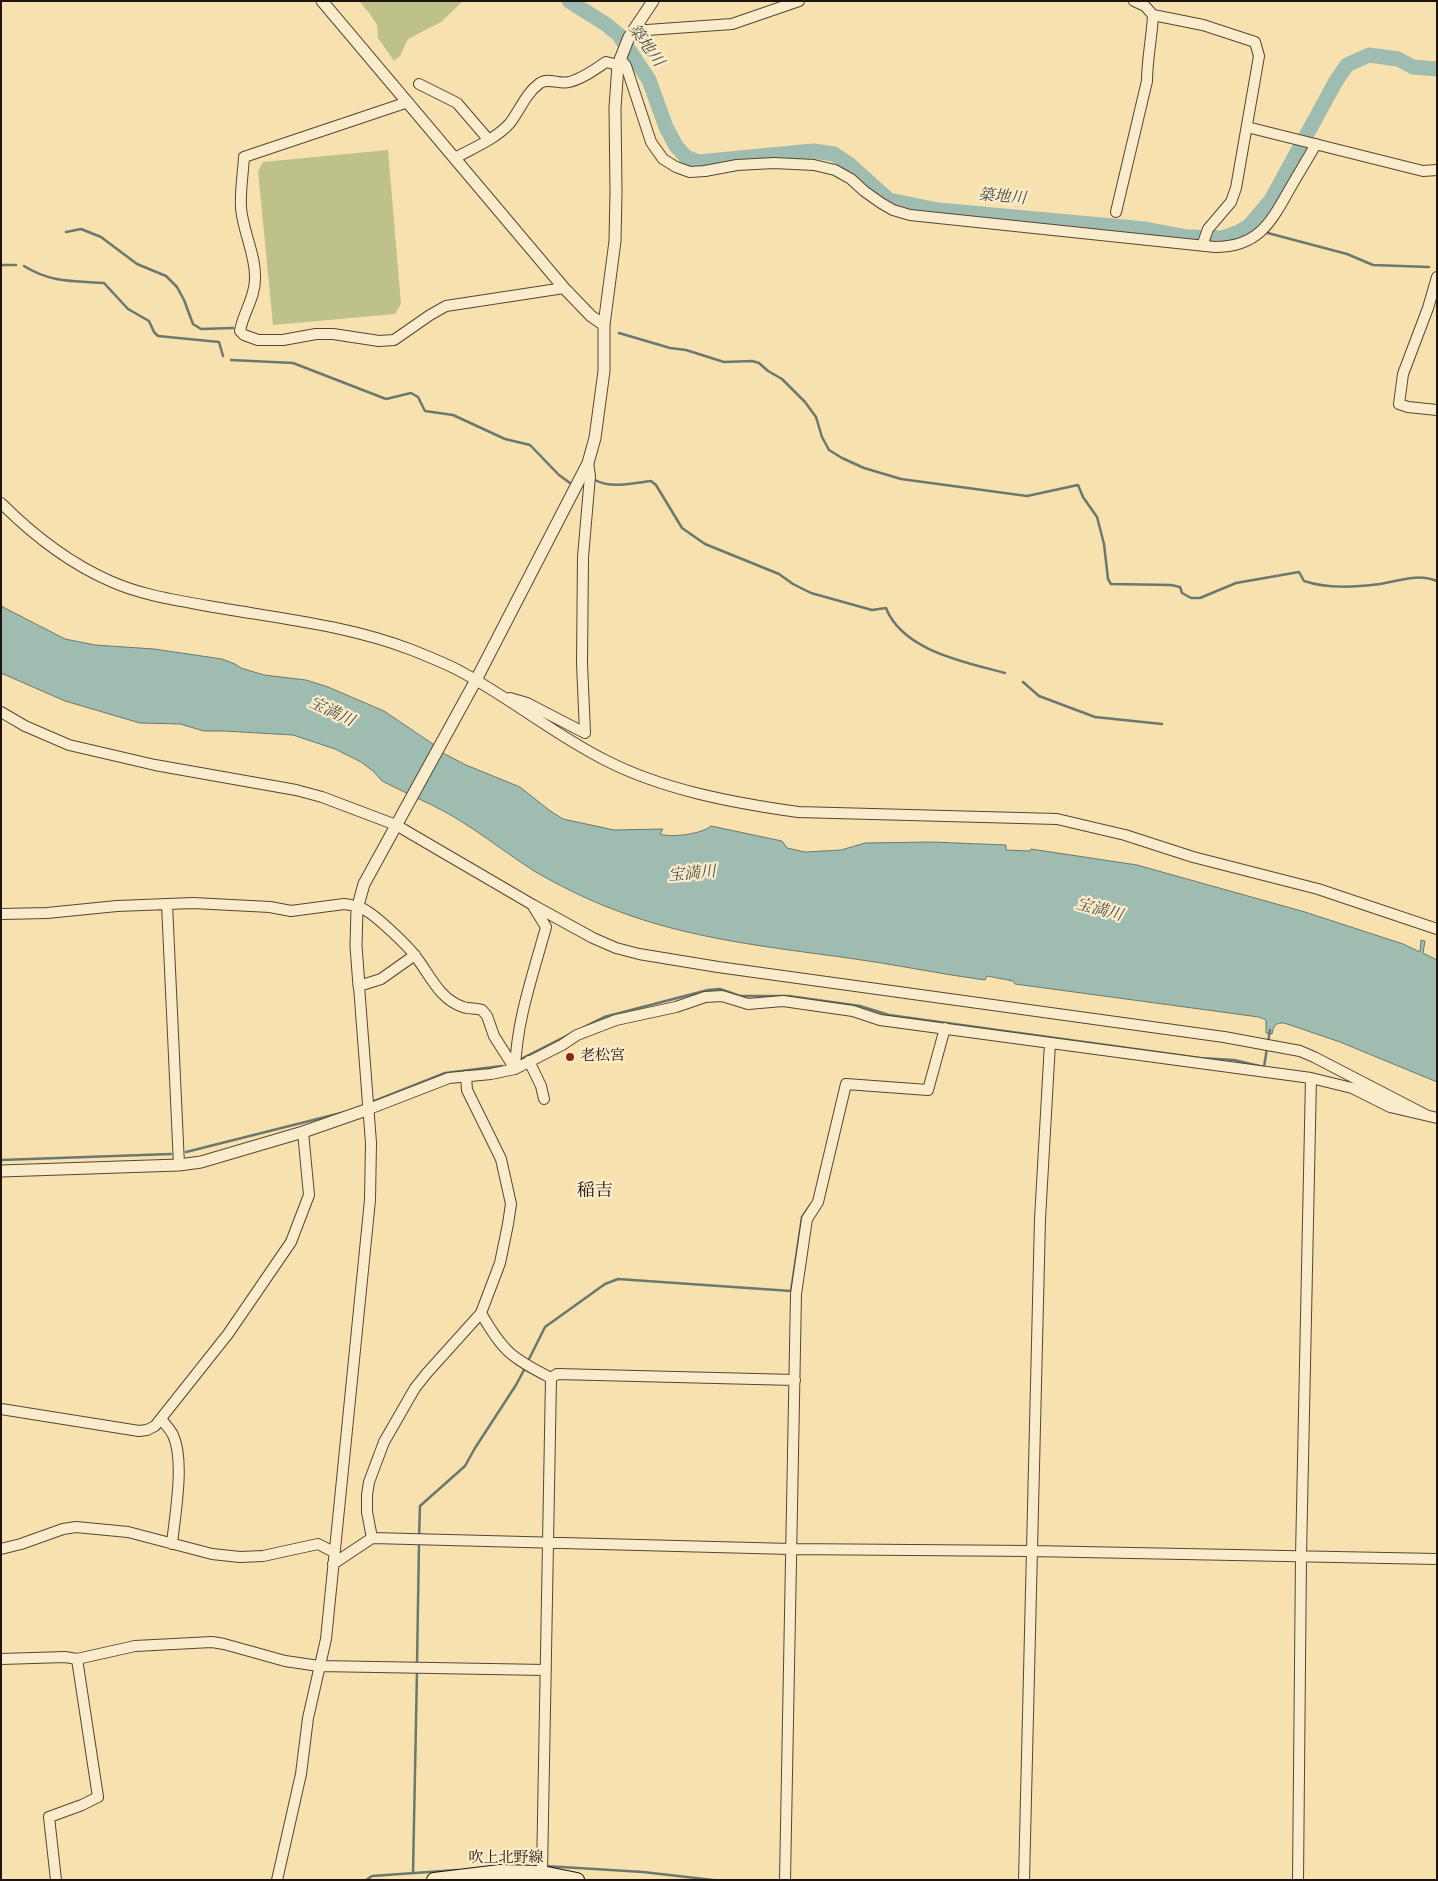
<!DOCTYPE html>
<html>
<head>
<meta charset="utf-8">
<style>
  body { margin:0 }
  #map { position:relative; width:1438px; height:1881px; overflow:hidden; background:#f7e1af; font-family:"IM FELL DW Pica",serif }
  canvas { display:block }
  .frame { position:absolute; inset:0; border:2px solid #1f130d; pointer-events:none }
</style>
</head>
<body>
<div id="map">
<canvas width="1438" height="1881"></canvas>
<div class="frame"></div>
</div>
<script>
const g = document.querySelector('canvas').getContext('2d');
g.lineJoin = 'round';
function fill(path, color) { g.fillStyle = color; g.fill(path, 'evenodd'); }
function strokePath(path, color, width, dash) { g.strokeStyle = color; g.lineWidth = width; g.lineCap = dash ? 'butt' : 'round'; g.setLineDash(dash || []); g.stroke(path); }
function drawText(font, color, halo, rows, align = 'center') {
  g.font = font + ' "IM FELL DW Pica","Noto Serif JP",serif'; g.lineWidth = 4.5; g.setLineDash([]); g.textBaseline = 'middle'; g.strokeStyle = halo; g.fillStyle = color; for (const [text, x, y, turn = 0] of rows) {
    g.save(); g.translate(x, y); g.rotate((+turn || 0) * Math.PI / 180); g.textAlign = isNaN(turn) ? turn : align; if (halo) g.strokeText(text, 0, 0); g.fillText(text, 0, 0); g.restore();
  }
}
const green = new Path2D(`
  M 359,1 L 463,1 L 441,22 L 408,39 L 400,56 L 394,61 L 378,38 L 377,25 L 370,14 Z
  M 388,150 L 401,304 L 395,314 L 273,325 L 258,171 L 263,162 Z`);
const water = new Path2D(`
  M 1,606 L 65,639 L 95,645 L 154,649 L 222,659 L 235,664 L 241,668 L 264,675 L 306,680 L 328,687 L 384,711 L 433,744 L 441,752 L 466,765 L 520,787 L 549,810 L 563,819 L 614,830 L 663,829 L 660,834 C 671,838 702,834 711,826 L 782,841 L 787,848 L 805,852 L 841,850 L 865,843 L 932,842 L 1006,845 L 1006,850 L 1030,851 L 1031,849 L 1137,865 L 1305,912 L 1403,944 L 1420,952 L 1421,940 L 1425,941 L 1423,953 L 1437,960 L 1437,1082 L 1340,1042 L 1284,1023 C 1275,1023 1274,1025 1272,1034 L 1266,1033 L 1266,1020 L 1259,1017 L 1015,984 L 1013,981 L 987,976 L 985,980 C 939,974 894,964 848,958 C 769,947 690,939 615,910 C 588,900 560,886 534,871 C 509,855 485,836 459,820 C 435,805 407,794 382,781 L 373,771 L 361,762 L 335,749 L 293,735 L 224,731 L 204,731 L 180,724 L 140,723 L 65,701 L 1,673 Z`);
const stream = new Path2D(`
  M 66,232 L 81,229 L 101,237 L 137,264 L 166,276 L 177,287 L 184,300 L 193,324 L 201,329 L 233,328
  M 1239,232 L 1253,232
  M 1264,232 L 1347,254 L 1373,265 L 1429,267
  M 1,265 L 16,265
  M 24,266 C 51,283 74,281 104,283 L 128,309 L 149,321 L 154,332 L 158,336 L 219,342 L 223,356
  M 619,333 L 670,348 L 686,350 L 724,362 L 752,361 L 759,363 L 768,371 L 782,379 L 805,402 L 816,417 L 822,437 L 829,450 L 842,458 L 864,468 L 901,479 L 1027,496 L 1078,485 L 1083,497 L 1097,517 L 1104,544 L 1108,579 L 1111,584 L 1171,585 L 1180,587 L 1182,593 L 1191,598 L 1200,598 L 1236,583 L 1299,572 L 1304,581 C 1328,589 1355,587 1380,584 C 1400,581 1417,573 1437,581
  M 231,360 L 293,363 L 386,399 L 411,393 L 418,397 L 425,411 L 453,415 L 505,439 L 530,445 L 559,475 L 570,483
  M 595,480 C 611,489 633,483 651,481 L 656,485 L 682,528 L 705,544 L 779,574 L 793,584 L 811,593 L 872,610 L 886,608 C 903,651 965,662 1005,673
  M 1023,682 L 1039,696 L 1095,717 L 1162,724
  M 578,1030 L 604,1017 L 708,990 L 720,989 L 740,996 L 789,996 L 860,1006 L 889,1015 L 1200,1058 L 1234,1060 L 1264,1067 L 1267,1048
  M 1268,1042 L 1270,1030
  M 521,1059 L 570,1034
  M 372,1102 L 445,1073 L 502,1066
  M 186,1152 L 341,1113
  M 1,1160 L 171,1154
  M 527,1363 L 545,1327 L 605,1284 L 618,1279 L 791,1291 L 802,1217 L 811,1204
  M 419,1538 L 420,1506 L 465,1466 L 475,1448 L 516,1385 L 525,1368
  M 417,1665 L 419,1543
  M 545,1866 L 643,1872 L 713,1880
  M 413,1873 L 417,1671
  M 366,1880 L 372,1876 L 457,1870`);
const river = new Path2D(`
  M 569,1 L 607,25 L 619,35 L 649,80 L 666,127 L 676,146 L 686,157 L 698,162 L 813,151 L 834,154 L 849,164 L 889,200 L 938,210 L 1145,229 L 1188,237 L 1222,238 L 1239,232 L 1249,226 L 1271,200 L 1336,81 L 1347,65 L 1369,55 L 1398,59 L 1413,67 L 1437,69`);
const minor = new Path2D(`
  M 1134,1 L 1145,6 L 1153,15 L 1203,25 L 1255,42 L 1259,56 L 1236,188 L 1231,202 L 1208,229 L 1203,243
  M 633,31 L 732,24 L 799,1
  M 620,58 L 626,66 L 651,142 L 663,159 L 676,167 L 690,172 L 705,171 L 737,165 L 774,163 L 814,165 L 835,170 L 851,179 L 864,191 L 881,203 L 893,210 L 910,215 L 1215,247 C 1257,247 1270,224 1288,192 C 1297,176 1307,160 1316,144
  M 419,84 L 457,103 L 488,139
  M 408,102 L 244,157 C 243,174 240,191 241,208 C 243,232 256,255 255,279 C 255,298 243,313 240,331 L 244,335 L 258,340 L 283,340 L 316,334 L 333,334 L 379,341 L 394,340 L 430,315 L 446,306 L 564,288
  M 1247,127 L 1423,171 L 1437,170
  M 455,158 C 473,148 496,139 510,123 C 520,110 526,93 540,83 C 549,77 559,85 569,82 C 582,79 594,70 606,62 L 618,65
  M 1116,212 L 1147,81 C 1147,59 1152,37 1153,15
  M 1437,277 L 1428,308 L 1403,374 L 1399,404 L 1408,407 L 1437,410
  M 1,503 C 33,535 69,563 110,581 C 141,595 175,600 208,606 C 276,618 347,625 412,650 C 427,656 442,662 456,669 C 508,696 553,734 605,760 C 663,790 734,803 798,812 L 1057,819 L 1125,835 L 1193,857 L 1318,889 L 1437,929
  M 510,698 L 527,703 L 585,733 L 582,663 L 583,557 L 590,476 L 588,463
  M 1,712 L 25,726 L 69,745 L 155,765 L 296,790 L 322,797 L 396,825 L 533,905 L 593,938 L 616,948 L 639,954 L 718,967 L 1224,1037 L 1300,1051 L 1314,1057 L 1426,1115
  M 167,904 L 179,1165
  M 361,908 C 373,912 408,946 416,957 C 430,975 439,999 463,1007 C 468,1009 476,1008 482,1010 L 487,1016 L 494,1036 L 515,1069
  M 1,914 L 47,913 L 117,906 L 193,903 L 270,907 L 291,911 L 344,904 L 351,905
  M 529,1061 L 541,1086 L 544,1099
  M 515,1069 C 517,1018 533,975 546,927 L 533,906
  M 369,1109 L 449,1078 L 491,1074 L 515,1069 L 562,1045 L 577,1035 L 616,1020 L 676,1007 L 705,997 L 722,996 L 748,1004 L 783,1001 L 853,1011 L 880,1020 L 1311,1078 L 1352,1088 L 1390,1107 L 1437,1118
  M 481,1313 C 503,1352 512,1358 551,1378 L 542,1873
  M 551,1378 L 557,1374 L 795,1380
  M 1,1409 L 139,1431 L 147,1430 L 155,1426 L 228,1334 L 291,1242 L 309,1195 L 303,1132
  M 161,1419 C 165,1424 170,1429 173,1435 C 185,1461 175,1514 172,1544
  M 372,1538 L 367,1512 L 367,1495 L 369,1482 L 384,1442 L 415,1388 L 427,1373 L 481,1313 L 500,1263 L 508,1224 L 511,1204 L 501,1159 L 467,1090 L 466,1076
  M 1,1549 L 21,1544 L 63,1529 L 76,1527 L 128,1532 L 212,1554 L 240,1557 L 263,1556 L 318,1544 L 334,1552
  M 333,1564 L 372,1538 L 791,1549 L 1031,1551 L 1437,1559
  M 1,1659 L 65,1657 L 77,1659 L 135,1646 L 212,1642 L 224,1644 L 285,1661 L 319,1666 L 546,1670
  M 56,1880 L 49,1817 L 82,1805 L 98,1797 L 77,1659
  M 277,1880 L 301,1774 L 308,1718 L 326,1639 L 370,1200 L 371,1143 L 359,986 L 381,979 L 415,955
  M 785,1880 L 796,1294 L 807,1219 L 818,1202 L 846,1084 L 928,1090 L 945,1028
  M 1024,1880 L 1040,1219 L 1050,1043
  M 1298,1880 L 1301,1556 L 1311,1078`);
const tertiary = new Path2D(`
  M 322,1 L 564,288 L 591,316 L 604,325
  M 359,986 L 356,946 L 357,909 L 364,884 L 476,680 L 588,463 L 595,438 L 604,371 L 604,325 L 615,241 L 616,192 L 615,108 L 618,65 L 629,37 L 653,1
  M 1,1171 L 179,1165 L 201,1162 L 303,1132 L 369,1109`);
const secondary = new Path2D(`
  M 434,1880 L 500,1872 L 542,1873 L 577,1880`);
const markers = [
  [570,1057,5,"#8f2418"]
];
const poiNames = [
  ["老松宮",580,1057]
];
const streetNames = [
  ["吹上北野線",506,1859]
];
const waterNames = [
  ["築地川",645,46,54],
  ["築地川",1002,198,5],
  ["宝満川",331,713,25],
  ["宝満川",692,875,-5],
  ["宝満川",1099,911,15]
];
const quarterNames = [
  ["稲吉",595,1192]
];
fill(green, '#bec28a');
fill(water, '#9ebcb0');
strokePath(water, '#6b786f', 1);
strokePath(stream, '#6b786f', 2.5);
strokePath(river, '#9ebcb0', 15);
strokePath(minor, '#554636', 12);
strokePath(tertiary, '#554636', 13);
strokePath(secondary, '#1f130d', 16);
strokePath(minor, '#faeccb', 10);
strokePath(tertiary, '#faeccb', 11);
strokePath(secondary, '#faeccb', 14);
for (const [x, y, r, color] of markers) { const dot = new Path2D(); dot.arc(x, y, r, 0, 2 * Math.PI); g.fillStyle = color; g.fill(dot); strokePath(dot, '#faeccb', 2); }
drawText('15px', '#1f130d', '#faeccb', poiNames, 'left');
drawText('15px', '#1f130d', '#faeccb', streetNames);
drawText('italic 16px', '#4b4e46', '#faeccb', waterNames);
drawText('18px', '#1f130d', '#faeccb', quarterNames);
</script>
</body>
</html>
